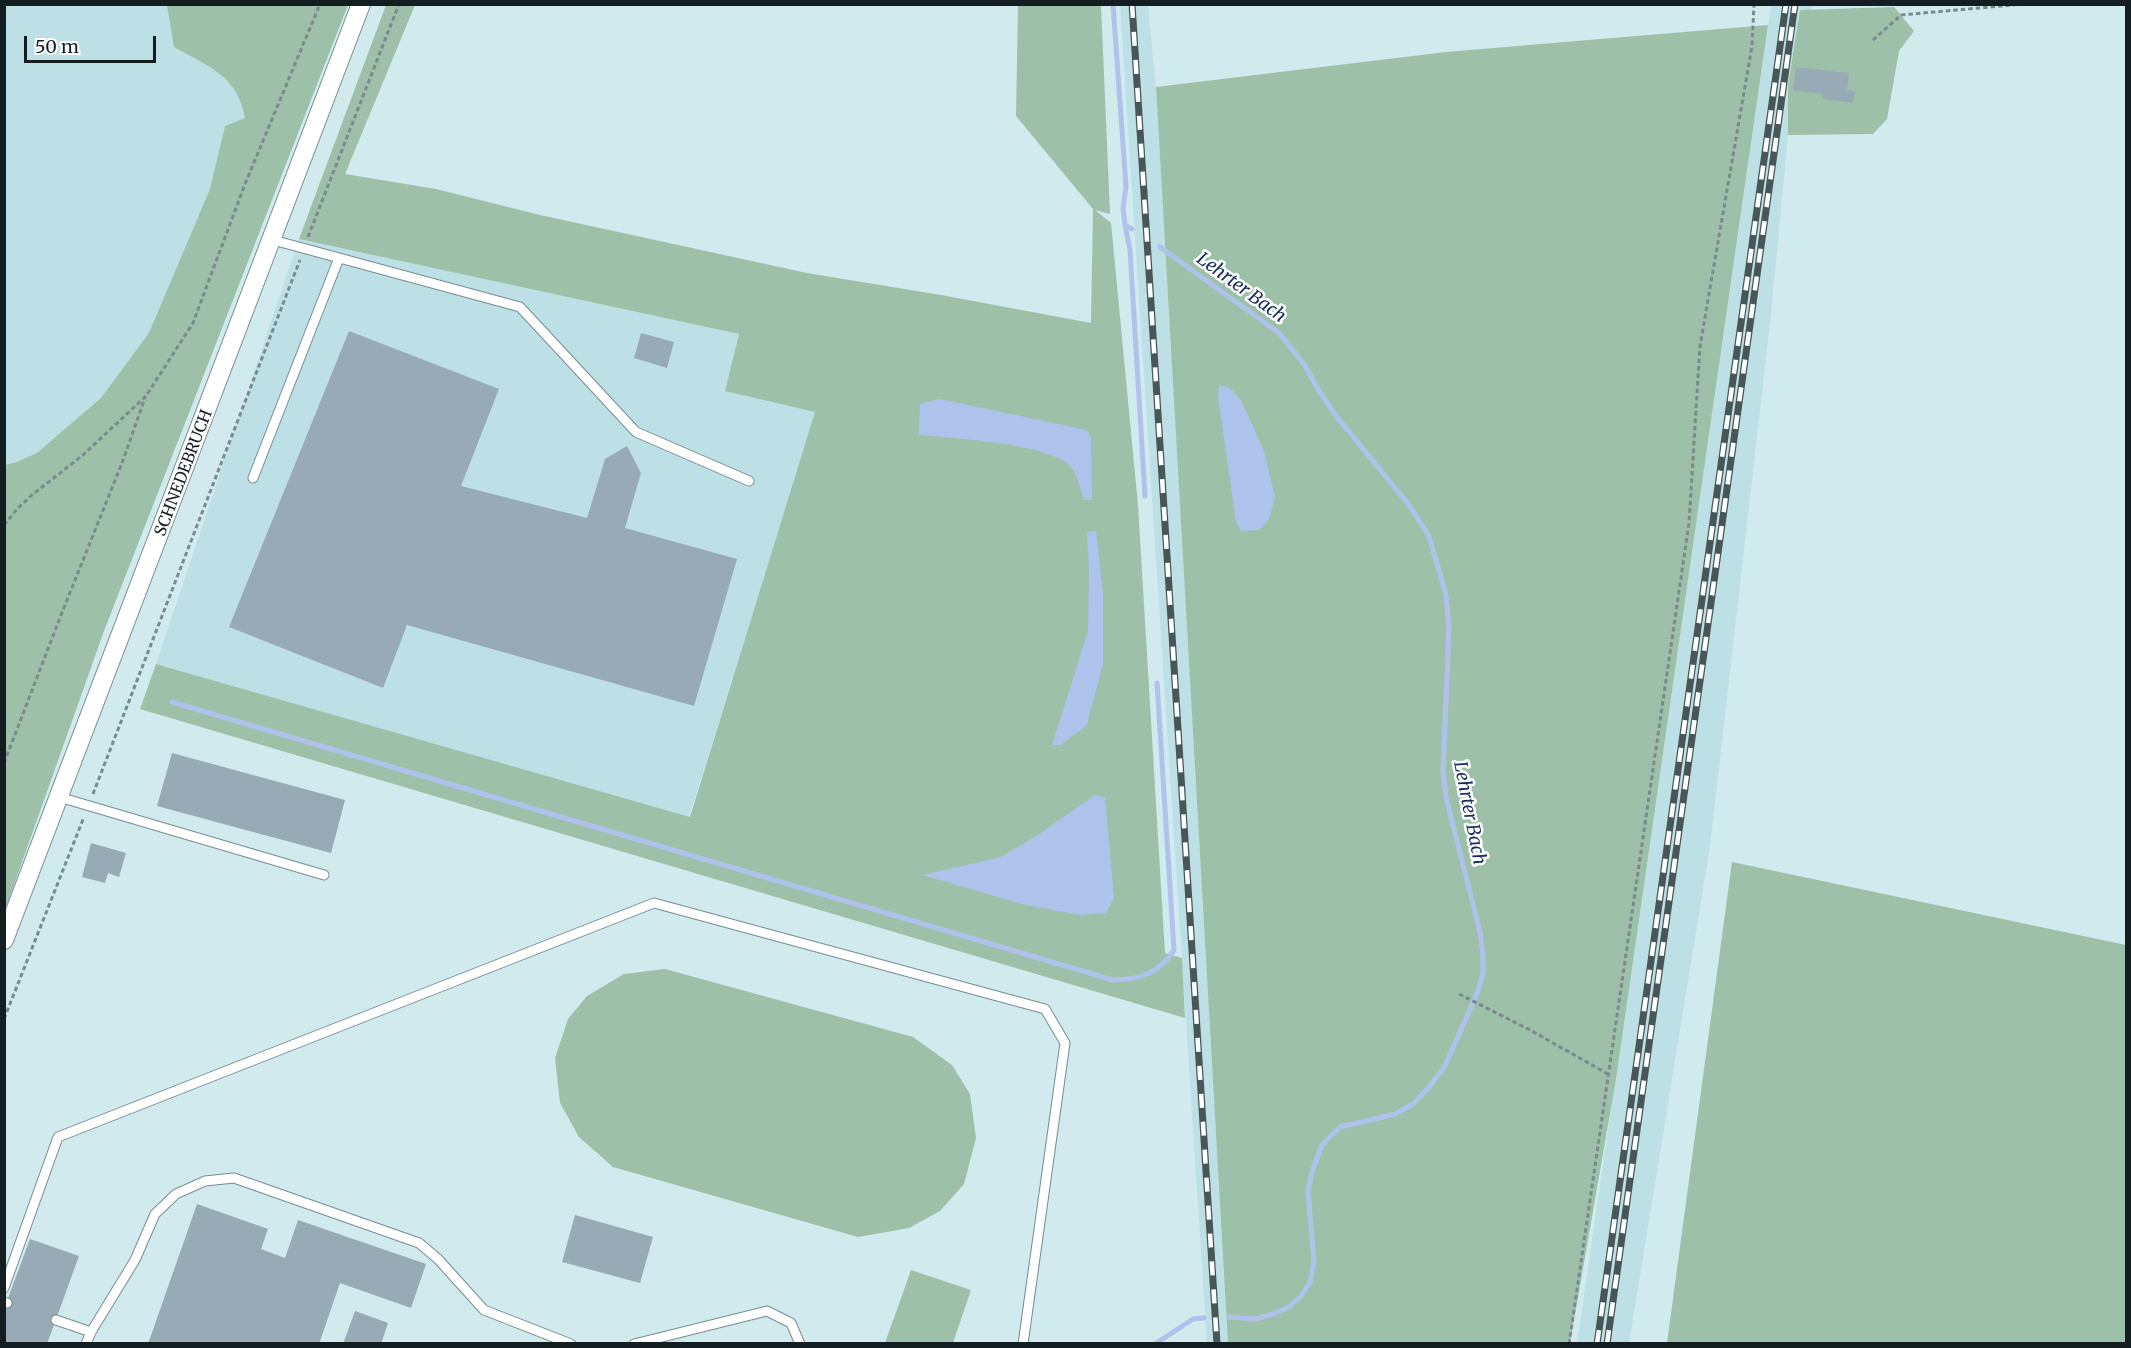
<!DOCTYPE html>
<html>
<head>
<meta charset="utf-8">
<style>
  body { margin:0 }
  #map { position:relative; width:2131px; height:1348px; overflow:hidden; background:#d0eaee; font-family:Merriweather,serif }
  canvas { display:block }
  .frame { position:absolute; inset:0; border:6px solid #141d1f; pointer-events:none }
  .scale { position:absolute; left:24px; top:36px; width:132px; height:27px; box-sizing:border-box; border:3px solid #141d1f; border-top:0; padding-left:8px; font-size:18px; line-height:21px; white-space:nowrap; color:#141d1f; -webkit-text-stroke:4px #fff; paint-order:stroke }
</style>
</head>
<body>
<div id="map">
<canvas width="2131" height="1348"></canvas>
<div class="frame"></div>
<div class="scale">50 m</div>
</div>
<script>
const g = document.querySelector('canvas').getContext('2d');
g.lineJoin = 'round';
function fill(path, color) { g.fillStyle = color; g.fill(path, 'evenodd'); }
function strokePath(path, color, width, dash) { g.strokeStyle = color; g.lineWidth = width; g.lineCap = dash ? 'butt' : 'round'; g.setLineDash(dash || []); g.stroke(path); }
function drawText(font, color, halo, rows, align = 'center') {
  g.font = font + ' Merriweather,serif'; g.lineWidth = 5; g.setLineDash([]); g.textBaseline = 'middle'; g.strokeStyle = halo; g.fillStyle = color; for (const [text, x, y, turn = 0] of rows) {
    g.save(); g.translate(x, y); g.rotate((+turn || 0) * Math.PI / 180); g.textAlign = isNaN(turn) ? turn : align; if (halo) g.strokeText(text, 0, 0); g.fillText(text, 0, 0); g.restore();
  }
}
const built = new Path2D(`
  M 5,5 L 330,5 L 5,825 Z
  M 1120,5 L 1148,5 L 1156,87 L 1228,1343 L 1207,1343 Z
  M 1771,5 L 1812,5 L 1811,10 L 1800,10 L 1788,85 L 1788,135 L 1771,314 L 1710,846 L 1629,1343 L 1577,1344 Z
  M 299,239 L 739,334 L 725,391 L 816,412 L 689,817 L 156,664 Z`);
const green = new Path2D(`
  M 167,5 L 348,5 L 104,631 L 5,910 L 5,465 L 17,462 L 37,453 L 101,398 L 149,333 L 210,189 L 225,126 L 245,118 C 238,76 208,66 174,47 Z
  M 386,5 L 415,5 L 345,174 L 436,189 L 540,215 L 807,273 L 941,295 L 1091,323 L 1093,209 L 1016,116 L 1018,5 L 1101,5 L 1110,214 L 1095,210 L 1111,223 L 1138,505 L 1165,953 L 1182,958 L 1185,1018 L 140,709 L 156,664 L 690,817 L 815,412 L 725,391 L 739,334 L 299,239 Z
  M 1894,7 L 1914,31 L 1899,51 L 1887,119 L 1873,134 L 1788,135 L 1788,85 L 1800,10 Z
  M 1768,25 L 1616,1079 L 1570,1343 L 1228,1343 L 1156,87 L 1446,52 Z
  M 1732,862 L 2126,945 L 2126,1343 L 1667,1343 Z
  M 665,969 L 913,1037 L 952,1065 L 970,1094 L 976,1138 L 964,1184 L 940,1211 L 909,1228 L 858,1237 L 613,1167 L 579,1137 L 560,1103 L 555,1058 L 568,1019 L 587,996 L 624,974 Z
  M 911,1270 L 971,1290 L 953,1343 L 885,1343 Z`);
const water = new Path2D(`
  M 1219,385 L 1230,388 L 1241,400 L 1264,451 L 1275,497 L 1269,520 L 1259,530 L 1241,531 L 1236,522 L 1218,396 Z
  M 939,399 L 1087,430 L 1091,438 L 1092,500 L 1084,500 C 1080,488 1077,471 1067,463 C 1040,443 954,438 919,435 L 920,404 Z
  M 1096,531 L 1103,594 L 1103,664 L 1087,725 L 1061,745 L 1052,745 L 1088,631 L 1089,571 L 1087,532 Z
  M 1095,795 L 1105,798 L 1114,898 L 1106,913 L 1080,915 L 1025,905 L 923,875 L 1001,857 L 1039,834 Z`);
const stream = new Path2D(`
  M 1113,4 L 1126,187 L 1123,208 L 1125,225 L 1132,229
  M 1125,225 L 1130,250 L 1145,496
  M 1160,247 L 1279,333 L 1304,364 L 1319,391 L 1337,417 L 1409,505 L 1429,536 L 1446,595 L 1449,628 L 1443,771 L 1446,797 L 1480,932 L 1483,955 L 1483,973 L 1478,991 L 1445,1066 L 1430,1086 L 1413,1104 L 1395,1114 L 1340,1127 L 1322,1145 L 1312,1172 L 1308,1191 L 1314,1262 L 1310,1282 L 1301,1296 L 1289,1307 L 1273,1314 L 1255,1319 L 1229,1317
  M 172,702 L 1113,980 C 1141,979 1158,974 1174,950 L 1157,683
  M 1155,1344 L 1193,1319 L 1204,1318`);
const building = new Path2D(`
  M 1796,67 L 1849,73 L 1847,90 L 1855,91 L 1853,103 L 1824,99 L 1822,94 L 1793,90 Z
  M 349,331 L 499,389 L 461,486 L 587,518 L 605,459 L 627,446 L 641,473 L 625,528 L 737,559 L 694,706 L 407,625 L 383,688 L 229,627 Z
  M 641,333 L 674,342 L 667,368 L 634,358 Z
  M 172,753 L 345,800 L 331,853 L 157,806 Z
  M 91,843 L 126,853 L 119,877 L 108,873 L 105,883 L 82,877 Z
  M 197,1204 L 268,1229 L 261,1249 L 285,1258 L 298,1220 L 426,1264 L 411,1308 L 340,1283 L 319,1344 L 148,1344 Z
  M 575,1215 L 653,1237 L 640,1283 L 562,1262 Z
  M 30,1239 L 79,1256 L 47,1344 L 6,1344 L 4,1309 Z
  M 355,1311 L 388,1323 L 381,1344 L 343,1344 Z`);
const path = new Path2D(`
  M 1873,40 L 1901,15 L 2024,4
  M 308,237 L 399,4
  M 4,525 L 17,509 L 32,495 L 83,455 L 146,396 L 193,323 L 245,184 L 320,4
  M 4,763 L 63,610 L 122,463 L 145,398
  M 93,794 L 300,260
  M 1459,994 L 1530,1030 L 1608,1074
  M 4,1019 L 84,817
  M 1569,1344 L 1689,523 L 1700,346 L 1752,46 L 1754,4`);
const lane = new Path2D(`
  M 273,240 L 520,307 L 636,432 L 749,481
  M 253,478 L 339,258
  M 59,797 L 324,875
  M 4,1288 L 58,1137 L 654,903 L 1045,1009 L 1065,1043 L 1023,1344
  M 4,1302 L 7,1303
  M 56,1320 L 91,1332
  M 86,1344 L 91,1332 L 135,1260 L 155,1214 L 176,1194 L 205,1181 L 234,1178 L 419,1243 L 438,1259 L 484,1310 L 571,1344
  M 634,1344 L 767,1311 L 791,1323 L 800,1344`);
const street = new Path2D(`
  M 4,940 L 361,4`);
const rail = new Path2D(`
  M 1132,4 L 1217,1344
  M 1597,1344 L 1786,4
  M 1607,1344 L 1795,4`);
const streetNames = [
  ["SCHNEDEBRUCH",184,473,-69]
];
const waterNames = [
  ["Lehrter Bach",1241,288,36],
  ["Lehrter Bach",1469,813,79]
];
fill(built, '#bde0e6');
fill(green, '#9dc0a8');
fill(water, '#aec3eb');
strokePath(stream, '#aec3eb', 5);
fill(building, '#98aab6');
strokePath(lane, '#768d91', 11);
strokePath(street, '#768d91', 20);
strokePath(path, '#798b8e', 3, [4.5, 3]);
strokePath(lane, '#fff', 9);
strokePath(street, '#fff', 18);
strokePath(rail, '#485658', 7);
strokePath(rail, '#fff', 4.5, [14]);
drawText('16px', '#141d1f', '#fff', streetNames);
drawText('italic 18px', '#192f60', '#fff', waterNames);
</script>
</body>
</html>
